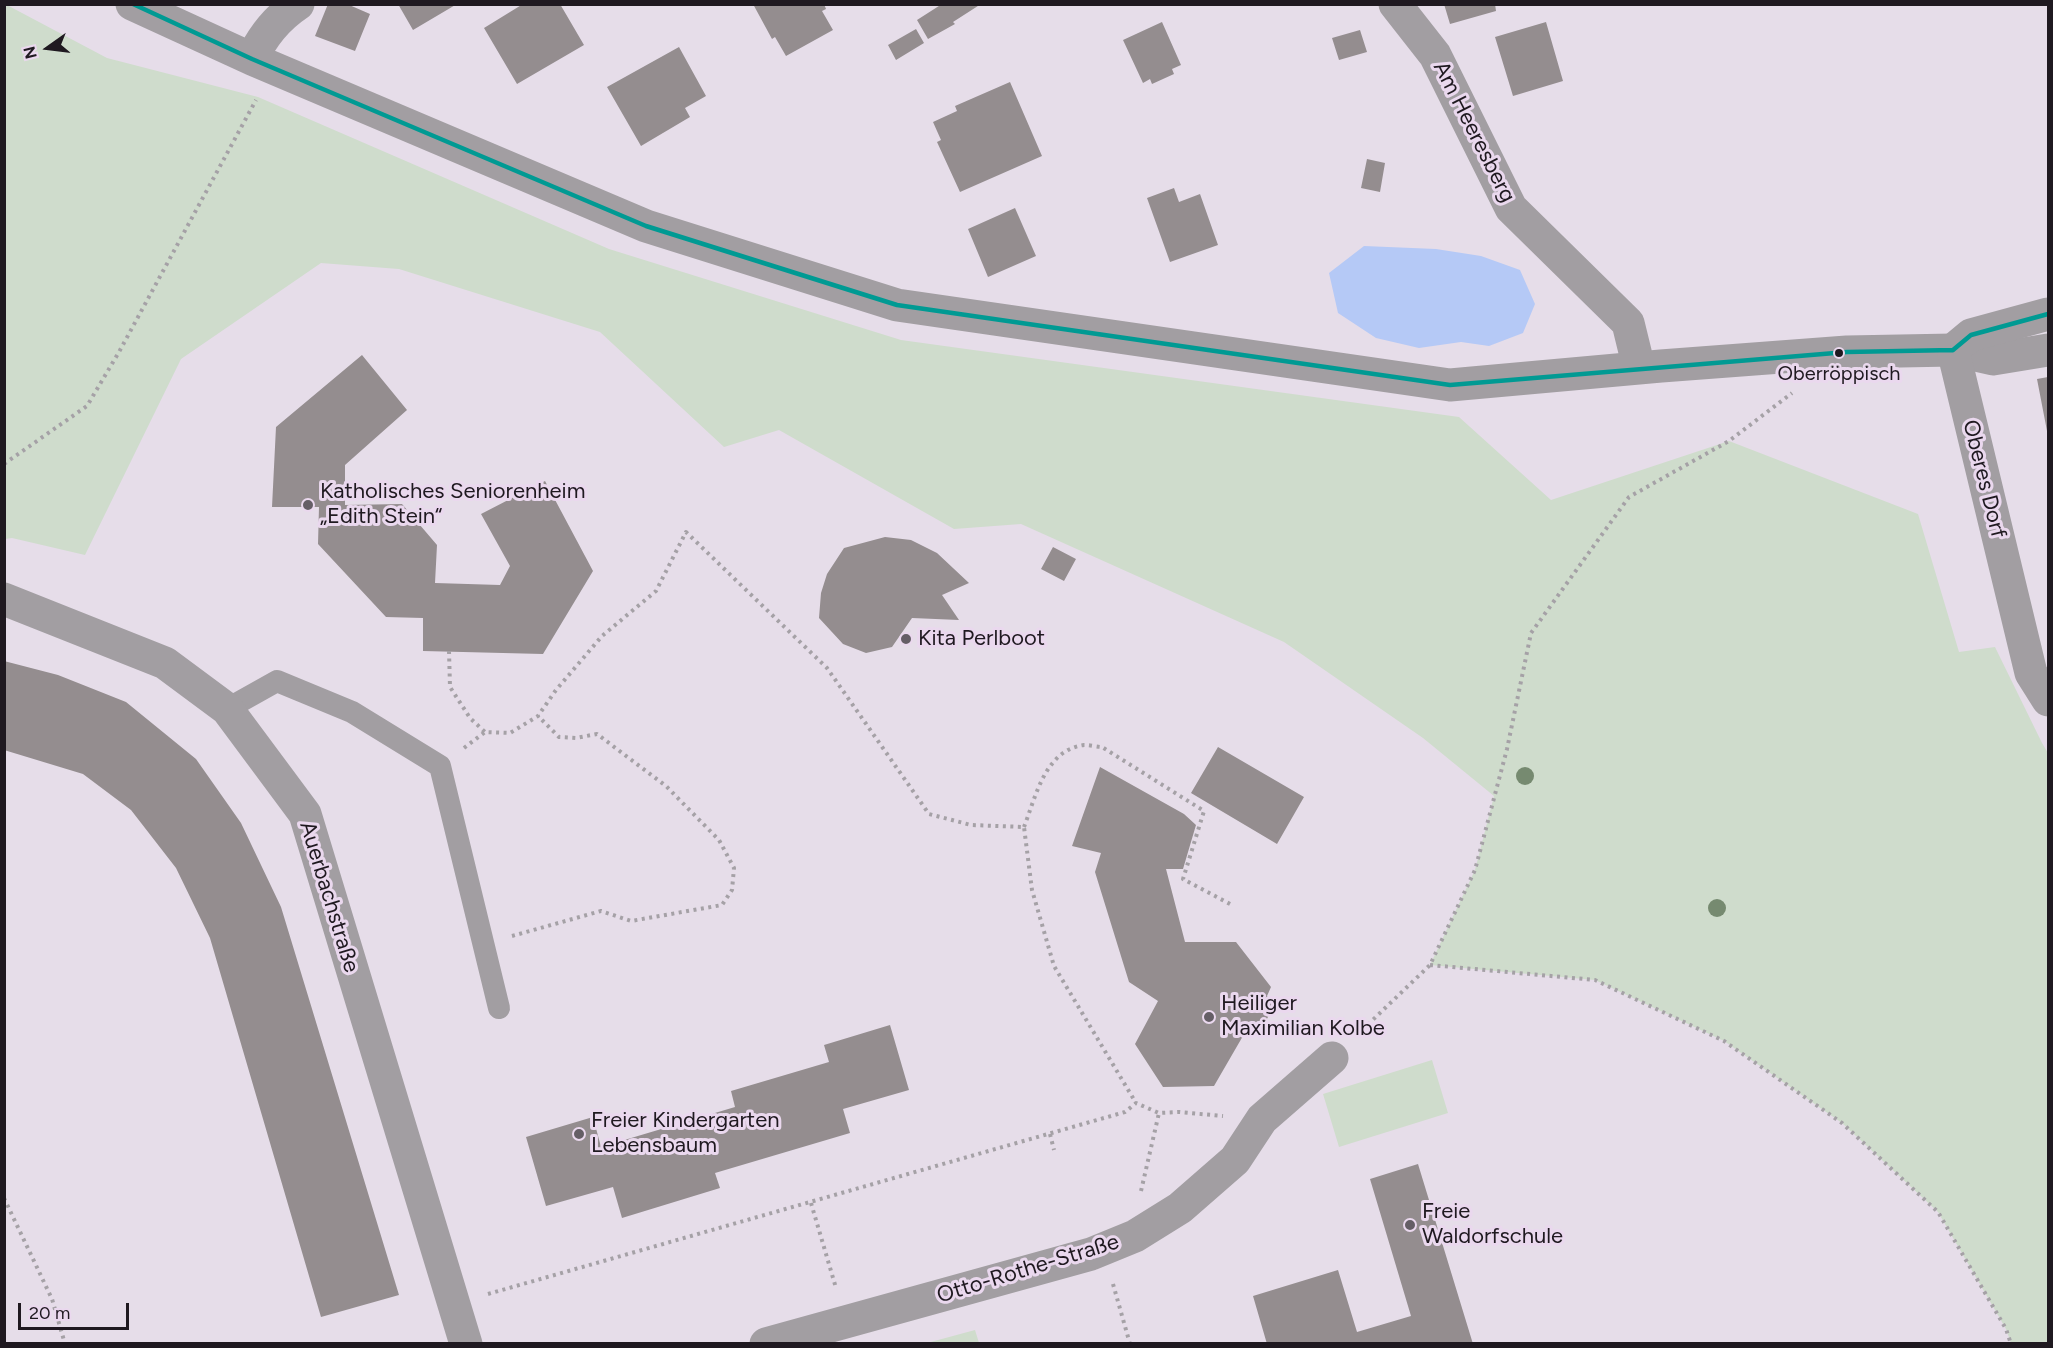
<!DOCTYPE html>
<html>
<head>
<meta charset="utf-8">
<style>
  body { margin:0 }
  #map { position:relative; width:2053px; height:1348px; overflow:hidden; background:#e6dde9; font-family:Figtree,sans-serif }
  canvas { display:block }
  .frame { position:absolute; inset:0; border:6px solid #1f1920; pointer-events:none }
  .north { position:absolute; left:18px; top:18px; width:60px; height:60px; -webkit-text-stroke:4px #ead8ee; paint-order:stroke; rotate:256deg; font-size:16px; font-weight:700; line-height:24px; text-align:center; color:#1f1920 }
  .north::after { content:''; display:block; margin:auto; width:21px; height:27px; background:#1f1920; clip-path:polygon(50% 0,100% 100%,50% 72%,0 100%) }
  .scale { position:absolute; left:18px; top:1303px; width:111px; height:27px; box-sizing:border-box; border:3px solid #1f1920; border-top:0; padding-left:8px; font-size:18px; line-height:21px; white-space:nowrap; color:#1f1920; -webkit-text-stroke:4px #ead8ee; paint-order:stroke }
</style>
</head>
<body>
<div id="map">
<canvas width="2053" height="1348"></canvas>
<div class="frame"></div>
<div class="north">N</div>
<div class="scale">20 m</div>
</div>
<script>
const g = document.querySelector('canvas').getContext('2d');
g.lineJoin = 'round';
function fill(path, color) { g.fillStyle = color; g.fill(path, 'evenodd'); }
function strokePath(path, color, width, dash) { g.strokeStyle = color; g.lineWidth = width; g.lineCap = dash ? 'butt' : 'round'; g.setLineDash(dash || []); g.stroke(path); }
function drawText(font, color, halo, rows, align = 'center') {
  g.font = font + ' Figtree,sans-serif'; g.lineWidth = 6; g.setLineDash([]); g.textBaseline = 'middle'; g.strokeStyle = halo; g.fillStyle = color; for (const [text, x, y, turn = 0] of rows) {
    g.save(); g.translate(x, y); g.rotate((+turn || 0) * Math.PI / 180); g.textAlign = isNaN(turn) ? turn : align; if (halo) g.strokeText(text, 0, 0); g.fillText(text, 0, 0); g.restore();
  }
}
const green = new Path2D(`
  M 5,4 L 107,58 L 258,97 L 609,249 L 901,340 L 1459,417 L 1551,500 L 1729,441 L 1918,514 L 1959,652 L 1995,647 L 2042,743 L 2048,753 L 2048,1343 L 2011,1343 L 2006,1329 L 1938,1212 L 1842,1123 L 1724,1041 L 1595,980 L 1430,965 L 1475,870 L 1494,796 L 1423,738 L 1284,642 L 1021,524 L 954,529 L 779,430 L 724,447 L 600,332 L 399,269 L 321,263 L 181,359 L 85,555 L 12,538 L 5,539 Z
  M 1432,1060 L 1448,1113 L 1339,1147 L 1323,1094 Z
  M 975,1330 L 979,1343 L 926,1343 L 927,1343 Z`);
const water = new Path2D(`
  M 1364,246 L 1436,249 L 1481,256 L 1520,270 L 1535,304 L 1523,333 L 1489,346 L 1461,342 L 1419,348 L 1376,338 L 1338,313 L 1329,273 Z`);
const building = new Path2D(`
  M 328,4 L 347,4 L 370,14 L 355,51 L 315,36 Z
  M 398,4 L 457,4 L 413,30 Z
  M 523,4 L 560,4 L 584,45 L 517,84 L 484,28 Z
  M 753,4 L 824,4 L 826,9 L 822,11 L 833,30 L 786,56 L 775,37 L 772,39 Z
  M 942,4 L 981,4 L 953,22 L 955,24 L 928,39 L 917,20 Z
  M 1444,4 L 1495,4 L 1496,11 L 1450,24 Z
  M 1162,22 L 1181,65 L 1172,69 L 1174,74 L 1152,84 L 1150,79 L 1143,83 L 1123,40 Z
  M 1546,22 L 1563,81 L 1513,96 L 1495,37 Z
  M 916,29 L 924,43 L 896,60 L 888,45 Z
  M 1360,30 L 1367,52 L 1339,60 L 1332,38 Z
  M 679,47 L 706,96 L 685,108 L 690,117 L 641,146 L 607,87 Z
  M 1010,82 L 1042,156 L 960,192 L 937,142 L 941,140 L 933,122 L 957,111 L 955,106 Z
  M 1367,159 L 1385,163 L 1380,192 L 1361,188 Z
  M 1174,188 L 1179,202 L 1200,194 L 1218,245 L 1170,262 L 1147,198 Z
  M 1015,208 L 1036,256 L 988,277 L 968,229 Z
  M 362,355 L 407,410 L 345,465 L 345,505 L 402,504 L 437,545 L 435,583 L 500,585 L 510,566 L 481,514 L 545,481 L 593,571 L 543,654 L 423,651 L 423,618 L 386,617 L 318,544 L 319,507 L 272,507 L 276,427 Z
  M 2048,377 L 2048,431 L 2047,431 L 2037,379 Z
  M 885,537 L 911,540 L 937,553 L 969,583 L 942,595 L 959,620 L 912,618 L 892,647 L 866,653 L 843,644 L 819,618 L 821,593 L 827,574 L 844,548 Z
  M 1053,547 L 1076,559 L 1064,581 L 1041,569 Z
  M 4,661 L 58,675 L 126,702 L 196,759 L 241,823 L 281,907 L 399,1295 L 321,1317 L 210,938 L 176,868 L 131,810 L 83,774 L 4,750 Z
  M 1218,747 L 1304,797 L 1277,844 L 1191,793 Z
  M 1100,767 L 1184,814 L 1196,825 L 1183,869 L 1166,869 L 1185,942 L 1236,942 L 1271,987 L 1267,996 L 1274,1006 L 1262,1028 L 1247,1029 L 1214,1086 L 1163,1087 L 1135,1044 L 1158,1001 L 1129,982 L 1095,872 L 1101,853 L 1072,846 Z
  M 890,1025 L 909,1090 L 843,1109 L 850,1133 L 715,1173 L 720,1188 L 622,1218 L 613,1187 L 546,1206 L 526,1137 L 593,1117 L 601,1147 L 735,1107 L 731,1091 L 829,1062 L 824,1045 Z
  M 1418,1164 L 1473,1344 L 1267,1344 L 1253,1296 L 1338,1270 L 1357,1332 L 1411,1316 L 1370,1179 Z`);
const path = new Path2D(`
  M 4,464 L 87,406 L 119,352 L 256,100
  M 449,651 L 450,687 L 470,718 L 485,732
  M 464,748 L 485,732 L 510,733 L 538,716 L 556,690 L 602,636 L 656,591 L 686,532 L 827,668 L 929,814 L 971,825 L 1024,827 L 1032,890 L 1054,966 L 1136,1103
  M 1024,827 C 1036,796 1045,750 1084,745 C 1090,745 1097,747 1102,747 L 1204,811 L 1183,879 L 1230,904
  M 512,936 L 601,911 L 631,921 L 722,905 L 732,890 L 734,868 L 719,840 L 666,786 L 597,734 L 576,738 L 559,737 L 538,716
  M 1430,965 L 1595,980 L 1724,1041 L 1842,1123 L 1938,1212 L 2006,1329 L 2011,1344
  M 1357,1035 L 1430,965 L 1475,870 L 1507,749 L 1531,633 L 1629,497 L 1729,441 L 1792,393
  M 1050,1134 L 1054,1150
  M 1141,1191 L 1159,1113
  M 4,1198 L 52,1299 L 65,1344
  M 811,1203 L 836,1288
  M 1113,1284 L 1130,1344
  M 488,1294 L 1125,1112 L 1136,1103 L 1159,1113 L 1179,1112 L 1223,1116`);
const service = new Path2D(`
  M 227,709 L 277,681 L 352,712 L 440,766 L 499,1008`);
const minor = new Path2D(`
  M 132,4 L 252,59 L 646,226 L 897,305 L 1450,385 L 1661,366 L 1847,352 L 1953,350 L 1993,359 L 2048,350
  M 1395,4 L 1435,55 L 1511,208 L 1628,323 L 1639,368
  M 252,59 C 262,37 277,18 298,4
  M 4,599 L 165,663 L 227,709 L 305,814 L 466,1344
  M 766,1344 L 1091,1254 L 1135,1236 L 1180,1208 L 1235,1160 L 1262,1119 L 1332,1058`);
const tertiary = new Path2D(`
  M 2048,314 L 1971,335 L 1953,350 L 2031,673 L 2048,700`);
const bus1 = new Path2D(`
  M 133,4 L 252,59 L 646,226 L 897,305 L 1450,385 L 1847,352 L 1953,350
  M 1953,350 L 1971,335 L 2048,314`);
const trees = [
  [1525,776],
  [1717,908]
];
const markers = [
  [1839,353,5,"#1f1920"],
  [308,505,6,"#655e66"],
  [906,639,6,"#655e66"],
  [1209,1017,6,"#655e66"],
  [579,1134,6,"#655e66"],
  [1410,1225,6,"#655e66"]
];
const busNames = [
  ["Oberröppisch",1839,374]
];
const streetNames = [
  ["Am Heeresberg",1474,132,63],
  ["Oberes Dorf",1984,479,76],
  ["Auerbachstraße",329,897,73],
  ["Otto-Rothe-Straße",1028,1269,-17]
];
const poiNames = [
  ["Katholisches Seniorenheim",320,492],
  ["„Edith Stein“",320,517],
  ["Kita Perlboot",918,639],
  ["Heiliger",1221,1004],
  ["Maximilian Kolbe",1221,1029],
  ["Freier Kindergarten",591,1121],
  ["Lebensbaum",591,1146],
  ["Freie",1422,1212],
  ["Waldorfschule",1422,1237]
];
fill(green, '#cfdccc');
fill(water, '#b5c9f6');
fill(building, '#948d8f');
strokePath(path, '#a5a1a6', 4, [3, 4.5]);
strokePath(service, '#a29ea2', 22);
strokePath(minor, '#a29ea2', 33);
strokePath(tertiary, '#a29ea2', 33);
strokePath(bus1, '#009a93', 4.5);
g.fillStyle = '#768a70';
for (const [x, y] of trees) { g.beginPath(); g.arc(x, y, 9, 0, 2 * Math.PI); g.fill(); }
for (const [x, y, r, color] of markers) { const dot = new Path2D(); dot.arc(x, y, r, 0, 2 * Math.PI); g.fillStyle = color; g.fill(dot); strokePath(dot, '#ead8ee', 2); }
drawText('20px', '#1f1920', '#ead8ee', busNames);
drawText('22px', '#1f1920', '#ead8ee', streetNames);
drawText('22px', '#1f1920', '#ead8ee', poiNames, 'left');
</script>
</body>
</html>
